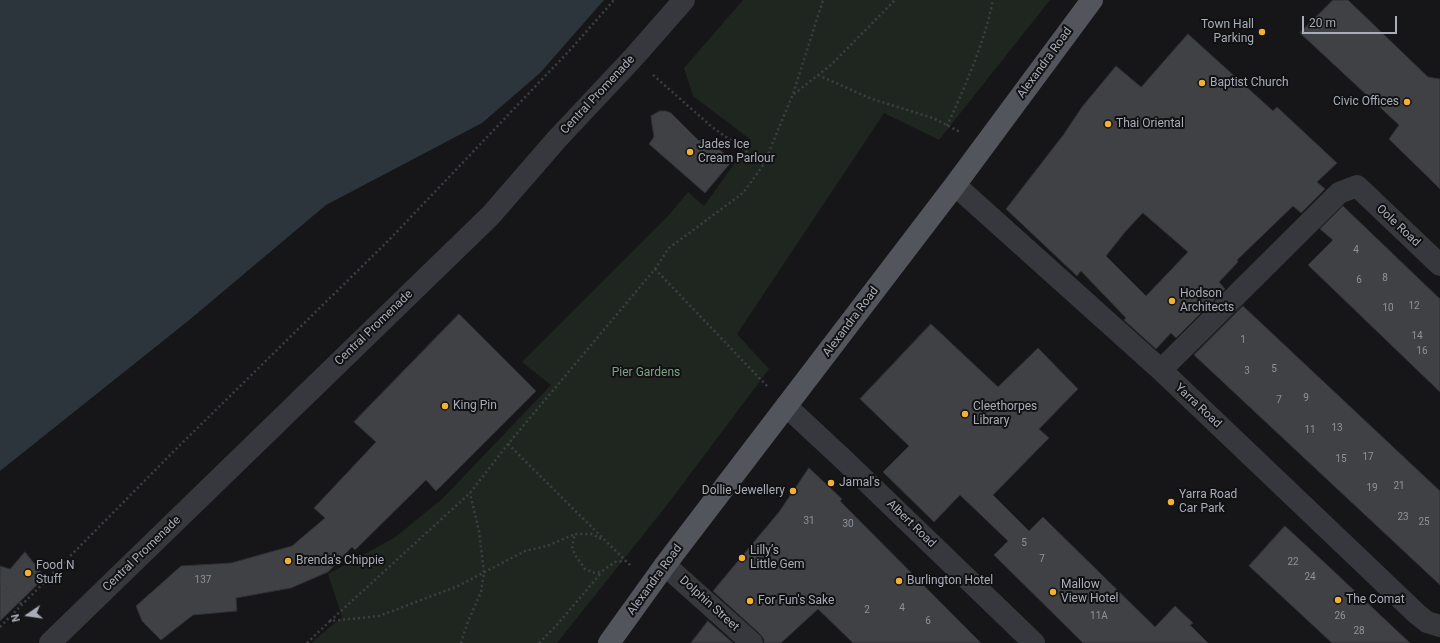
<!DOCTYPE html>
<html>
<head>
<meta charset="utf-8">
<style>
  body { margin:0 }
  #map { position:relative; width:1440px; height:643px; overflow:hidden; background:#161618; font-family:Roboto,sans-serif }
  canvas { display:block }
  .north { position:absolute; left:8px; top:595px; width:40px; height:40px; -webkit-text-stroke:3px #111113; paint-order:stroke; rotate:257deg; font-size:11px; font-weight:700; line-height:16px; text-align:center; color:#a8adb8 }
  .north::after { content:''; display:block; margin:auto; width:14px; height:18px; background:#a8adb8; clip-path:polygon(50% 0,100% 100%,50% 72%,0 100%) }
  .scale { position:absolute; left:1302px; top:16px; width:95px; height:18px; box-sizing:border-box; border:2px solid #a8adb8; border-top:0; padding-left:5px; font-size:12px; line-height:14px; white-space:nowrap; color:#a8adb8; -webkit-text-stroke:3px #111113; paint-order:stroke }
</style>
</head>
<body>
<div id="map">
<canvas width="1440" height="643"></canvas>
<div class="north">N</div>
<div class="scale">20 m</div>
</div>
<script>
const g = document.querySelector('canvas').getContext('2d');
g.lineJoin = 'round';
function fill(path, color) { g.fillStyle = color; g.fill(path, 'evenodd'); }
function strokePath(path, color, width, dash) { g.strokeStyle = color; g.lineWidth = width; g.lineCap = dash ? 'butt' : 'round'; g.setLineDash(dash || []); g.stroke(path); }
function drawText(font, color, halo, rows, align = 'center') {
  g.font = font + ' Roboto,sans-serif'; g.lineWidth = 4; g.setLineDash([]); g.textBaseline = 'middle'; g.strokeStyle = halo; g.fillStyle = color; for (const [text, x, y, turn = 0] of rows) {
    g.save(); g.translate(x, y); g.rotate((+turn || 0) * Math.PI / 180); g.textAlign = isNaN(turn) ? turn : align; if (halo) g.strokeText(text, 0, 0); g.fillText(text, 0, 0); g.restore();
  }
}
const green = new Path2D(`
  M 743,0 L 1050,0 L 939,140 L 884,113 L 737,334 L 769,369 L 667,505 L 557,643 L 311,643 L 342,617 L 328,574 L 394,538 L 442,499 L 551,385 L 522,362 L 669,215 L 688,192 L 704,206 L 751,140 L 693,96 L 684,68 Z`);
const water = new Path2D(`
  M 0,0 L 604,0 L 540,73 L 482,123 L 326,205 L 188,321 L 0,471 Z`);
const building = new Path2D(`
  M 1333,0 L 1348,0 L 1428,77 L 1440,79 L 1440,189 L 1389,139 L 1399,125 L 1300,33 Z
  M 1188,34 L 1273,111 L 1277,107 L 1337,163 L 1317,182 L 1325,189 L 1301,213 L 1293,206 L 1237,260 L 1238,262 L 1219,282 L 1225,289 L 1176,338 L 1171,333 L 1156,349 L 1124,320 L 1126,318 L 1081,271 L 1077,276 L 1006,209 L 1064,134 L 1082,107 L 1116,66 L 1141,87 ZM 1143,213 L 1188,252 L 1146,296 L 1106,256 L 1125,232 Z
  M 660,111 L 666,111 L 671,113 L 699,141 L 703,137 L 733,160 L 705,193 L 649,144 L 654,137 L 652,125 L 651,116 Z
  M 1343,206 L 1440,299 L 1440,392 L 1308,265 L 1333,240 L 1320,229 Z
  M 1243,306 L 1440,491 L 1440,585 L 1194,355 Z
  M 459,314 L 536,391 L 436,491 L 426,480 L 355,550 L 352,547 L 328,572 L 291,588 L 236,598 L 237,611 L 193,615 L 161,640 L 142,621 L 136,606 L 181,566 L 231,563 L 292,546 L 325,518 L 314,508 L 376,442 L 354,422 Z
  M 931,324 L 998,387 L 1038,348 L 1078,389 L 1039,429 L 1049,438 L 993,495 L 1029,531 L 1043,517 L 1155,627 L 1175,606 L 1193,623 L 1190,625 L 1208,643 L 1083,643 L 994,555 L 1008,541 L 960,495 L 934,522 L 883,472 L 909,446 L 860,399 Z
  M 809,468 L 842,499 L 840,501 L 981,643 L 853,643 L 818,609 L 781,643 L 764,643 L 764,639 L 760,634 L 713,591 L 779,512 Z
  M 1285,526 L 1325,563 L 1410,643 L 1332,643 L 1249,566 Z
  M 25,552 L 45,577 L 0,621 L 0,566 L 10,569 Z
  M 708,621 L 733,643 L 691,643 Z`);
const path = new Path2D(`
  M 653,75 L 712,127 L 764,164
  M 818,75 L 872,99 L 933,118 L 960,132
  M 794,94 L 832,64 L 895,0
  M 947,126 C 966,84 984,44 993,0
  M 655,269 L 767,386
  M 508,444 L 631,566
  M 601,539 L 592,534 L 575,534 L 572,546 L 575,555 L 585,569 L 595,573 L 601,572 L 615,562 L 625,561
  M 0,580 L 22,605
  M 330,621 L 470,493 L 508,444 L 655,269 L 669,248 L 743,193 L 764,164 L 793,94 L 823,0
  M 0,627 L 178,447 L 388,241 L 570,50 L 614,0
  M 307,643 L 330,621 L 379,616 L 458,586 L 525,551 L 547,546 L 575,534
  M 461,643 L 467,624 L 481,592 L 484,573 L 479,531 L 470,493
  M 539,643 L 556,626 L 601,573`);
const minor = new Path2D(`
  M 955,185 L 1161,370 L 1417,614 L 1427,622 L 1440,626
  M 1161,370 L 1339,193 L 1357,186 L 1440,265
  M 786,406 L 842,458 L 1034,643
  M 665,565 L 752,643
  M 50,643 L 491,215 L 557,139 L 633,58 L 684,0`);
const major = new Path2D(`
  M 609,643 L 665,565 L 955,185 L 1092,0`);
const markers = [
  [1262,32,4,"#f2b134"],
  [1202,83,4,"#f2b134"],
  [1407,102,4,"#f2b134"],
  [1108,124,4,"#f2b134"],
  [690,152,4,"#f2b134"],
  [1172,301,4,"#f2b134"],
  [445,406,4,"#f2b134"],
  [965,414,4,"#f2b134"],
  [831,483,4,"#f2b134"],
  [793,491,4,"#f2b134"],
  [1171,502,4,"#f2b134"],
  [742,558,4,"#f2b134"],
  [288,561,4,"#f2b134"],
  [28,573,4,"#f2b134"],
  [899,581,4,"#f2b134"],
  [1053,592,4,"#f2b134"],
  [1338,600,4,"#f2b134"],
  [750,601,4,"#f2b134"]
];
const numberNames = [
  ["4",1356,250],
  ["8",1385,278],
  ["6",1359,280],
  ["12",1414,306],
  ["10",1388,308],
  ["14",1417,336],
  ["1",1243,340],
  ["16",1422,351],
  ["5",1274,369],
  ["3",1247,371],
  ["9",1306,398],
  ["7",1279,400],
  ["13",1337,428],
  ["11",1310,430],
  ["17",1368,457],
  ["15",1341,459],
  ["21",1399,486],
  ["19",1372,488],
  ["23",1403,517],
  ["31",809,521],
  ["25",1424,522],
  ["30",848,524],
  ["5",1024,543],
  ["7",1042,559],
  ["22",1293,562],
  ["24",1310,577],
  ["137",203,580],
  ["4",902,608],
  ["2",867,610],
  ["11A",1099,616],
  ["26",1340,616],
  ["6",928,621],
  ["28",1359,631]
];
const poiNames = [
  ["Town Hall",1254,25,"right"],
  ["Parking",1254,39,"right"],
  ["Baptist Church",1210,83],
  ["Civic Offices",1399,102,"right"],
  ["Thai Oriental",1116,124],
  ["Jades Ice",698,145],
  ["Cream Parlour",698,159],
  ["Hodson",1180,294],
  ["Architects",1180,308],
  ["King Pin",453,406],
  ["Cleethorpes",973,407],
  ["Library",973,421],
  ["Jamal's",839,483],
  ["Dollie Jewellery",785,491,"right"],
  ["Yarra Road",1179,495],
  ["Car Park",1179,509],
  ["Lilly’s",750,551],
  ["Little Gem",750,565],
  ["Brenda's Chippie",296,561],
  ["Food N",36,566],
  ["Stuff",36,580],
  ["Burlington Hotel",907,581],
  ["Mallow",1061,585],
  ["View Hotel",1061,599],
  ["The Comat",1346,600],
  ["For Fun's Sake",758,601]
];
const streetNames = [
  ["Alexandra Road",1045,63,-54],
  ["Central Promenade",598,95,-47],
  ["Oole Road",1398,226,43],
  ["Alexandra Road",851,322,-53],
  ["Central Promenade",374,328,-44],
  ["Yarra Road",1198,406,43],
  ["Albert Road",911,524,44],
  ["Central Promenade",142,554,-44],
  ["Alexandra Road",655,580,-54],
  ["Dolphin Street",709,604,42]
];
const parkNames = [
  ["Pier Gardens",646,373]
];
fill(green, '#1e261f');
fill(water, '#2c353c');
fill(building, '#404145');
strokePath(building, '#303034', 1);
strokePath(path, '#3d3f44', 2.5, [2, 3]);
strokePath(minor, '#37383d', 22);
strokePath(major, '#53555c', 22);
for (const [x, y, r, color] of markers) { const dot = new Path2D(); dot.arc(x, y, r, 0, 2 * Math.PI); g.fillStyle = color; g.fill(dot); strokePath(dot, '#111113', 1.5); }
drawText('10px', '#8e929b', null, numberNames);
drawText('12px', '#a8adb8', '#111113', poiNames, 'left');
drawText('12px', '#a8adb8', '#111113', streetNames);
drawText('12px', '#7fa381', '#111113', parkNames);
</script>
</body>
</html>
